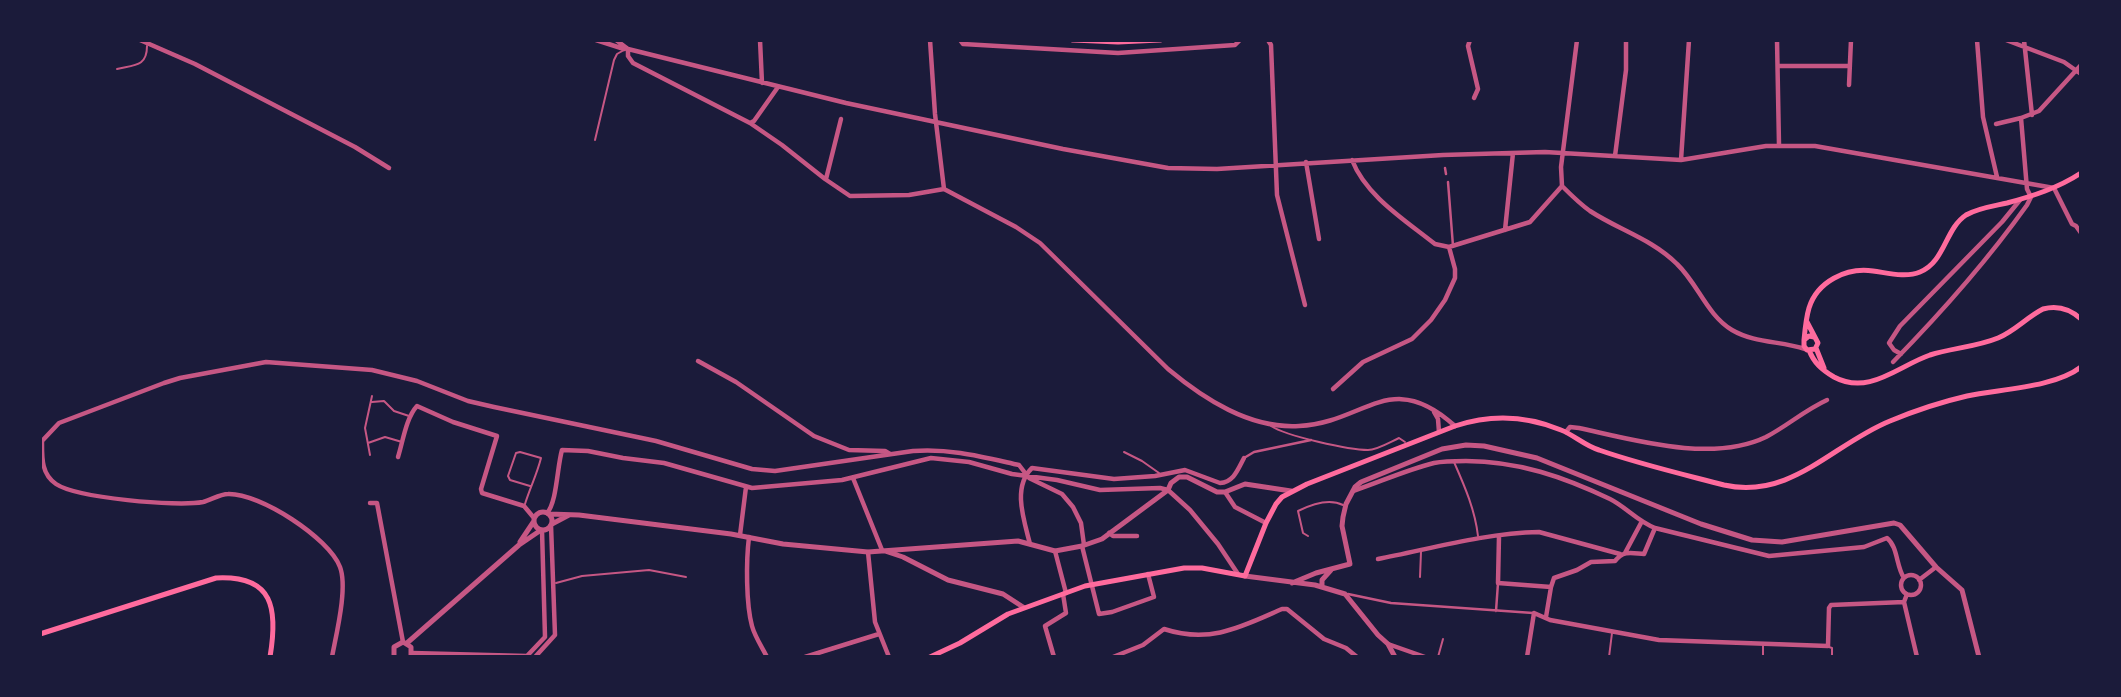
<!DOCTYPE html>
<html>
<head>
<meta charset="utf-8">
<style>
  body { margin:0 }
  #map { position:relative; width:2121px; height:697px; overflow:hidden; background:#1b1b3a; font-family:"PT Sans",sans-serif }
  canvas { display:block }
  .frame { position:absolute; inset:0; border:42px solid #1b1b3a; pointer-events:none }
</style>
</head>
<body>
<div id="map">
<canvas width="2121" height="697"></canvas>
<div class="frame"></div>
</div>
<script>
const g = document.querySelector('canvas').getContext('2d');
g.lineJoin = 'round';
function strokePath(path, color, width, dash) { g.strokeStyle = color; g.lineWidth = width; g.lineCap = dash ? 'butt' : 'round'; g.setLineDash(dash || []); g.stroke(path); }
const service = new Path2D(`
  M 117,69 C 134,65 147,67 147,46
  M 595,140 L 614,60 L 617,54 L 624,50
  M 372,402 L 384,401 L 394,411 L 409,416
  M 1271,426 C 1286,436 1349,450 1368,450 C 1377,450 1390,442 1399,438 L 1405,442
  M 368,443 L 385,437 L 402,442
  M 1124,452 L 1142,461 L 1159,473
  M 370,455 L 365,428 L 372,396
  M 1454,462 C 1465,487 1475,510 1478,536
  M 525,504 C 530,488 537,474 541,458 L 520,452 L 516,453 L 508,476 L 510,480 L 530,486
  M 1308,536 L 1303,533 L 1298,511 C 1312,504 1329,498 1343,505
  M 1420,577 L 1421,552
  M 556,583 L 582,576 L 649,570 L 686,577
  M 1763,645 L 1763,657
  M 1829,647 L 1832,648 L 1832,657
  M 1438,657 L 1443,639
  M 1609,657 L 1612,633`);
const pedestrian = new Path2D(`
  M 1445,168 L 1446,174
  M 1448,182 L 1453,246
  M 1244,458 L 1254,452 L 1311,440
  M 1348,594 L 1391,603 L 1533,613
  M 1496,611 L 1498,583`);
const minor = new Path2D(`
  M 140,40 L 195,64 L 355,147 L 389,168
  M 596,40 L 624,49
  M 616,40 L 628,49 L 846,103 L 1063,149 L 1168,168 L 1217,169 L 1443,155 L 1545,152 L 1681,160 L 1766,146 L 1815,146 L 2054,188 L 2072,224 L 2076,226 L 2081,233
  M 760,40 L 762,83
  M 930,40 L 935,114 L 944,189 L 1016,227 L 1040,243 L 1168,369 C 1204,399 1250,429 1299,426 C 1365,423 1390,367 1455,426
  M 960,40 L 963,44 L 1118,53 L 1235,45 L 1240,40
  M 1268,40 L 1271,45 L 1277,195 L 1305,305
  M 1470,40 L 1468,46 L 1478,89 L 1474,98
  M 1777,40 L 1779,145
  M 1977,40 L 1983,117 L 1997,177
  M 2006,40 L 2064,62 L 2081,74
  M 2024,40 L 2032,115
  M 628,49 L 628,56 L 633,63 L 750,123 L 782,145 L 825,179 L 850,196 L 909,195 L 944,189
  M 1778,66 L 1850,66
  M 1849,85 L 1851,40
  M 750,123 L 754,121 L 778,87
  M 1996,124 L 2021,118 L 2039,111 L 2081,65
  M 1615,156 L 1626,70 L 1626,40
  M 1352,160 C 1366,196 1405,220 1435,244 L 1449,247 L 1530,222 L 1562,186
  M 1681,160 L 1689,40
  M 1306,162 L 1319,239
  M 826,179 L 841,119
  M 1562,186 C 1571,195 1580,204 1590,211 C 1619,230 1652,239 1677,264 C 1698,284 1707,315 1732,330 C 1754,343 1781,341 1805,349
  M 1562,186 L 1561,167 L 1577,40
  M 1505,230 L 1513,153
  M 1901,354 L 1894,350 L 1889,343 L 1900,326 L 2002,222 L 2020,200
  M 698,361 L 736,382 L 814,436 L 849,450 L 885,451 L 890,454
  M 1893,362 C 1941,313 1987,261 2027,205 L 2031,197 L 2027,189 L 2021,118
  M 1333,389 L 1363,362 L 1412,339 L 1431,320 L 1445,300 L 1455,278 L 1455,269 L 1449,247
  M 1434,412 L 1438,419 L 1439,432
  M 1566,432 L 1570,427 L 1579,428 C 1634,440 1712,463 1766,437 C 1787,426 1805,410 1827,400
  M 398,457 C 403,441 406,418 417,406 L 453,422 L 497,436 L 481,489 L 482,493 L 524,506 L 534,518
  M 853,478 L 882,550
  M 1353,491 C 1380,482 1406,470 1434,463 C 1444,461 1456,461 1466,461 C 1518,461 1564,477 1610,499 C 1626,507 1637,521 1655,528 L 1644,554 C 1631,553 1624,550 1615,561 L 1591,562 L 1577,570 L 1554,578 L 1551,587 L 1498,583 L 1499,536
  M 1225,492 L 1235,507 L 1266,523
  M 370,503 L 377,503 L 403,642
  M 547,513 C 557,502 557,467 562,450 L 588,451 L 623,458 L 664,463 L 752,488 L 842,480 L 931,458 L 969,462 L 1012,474 L 1057,480 L 1100,490 L 1160,488 L 1168,490 L 1190,510 L 1218,544 L 1238,574
  M 1655,528 L 1769,556 L 1864,547 L 1887,538 C 1898,547 1896,566 1904,578
  M 1109,533 L 1113,536 L 1137,536
  M 740,535 L 746,487
  M 749,537 C 746,561 746,604 752,626 C 755,637 762,647 767,657
  M 1030,544 C 1024,520 1012,487 1032,468 L 1114,479 L 1155,476 L 1185,470 L 1220,483 C 1234,482 1238,469 1244,458
  M 1082,546 L 1099,614 L 1112,612 L 1154,597 L 1148,574
  M 1055,551 L 1066,593
  M 868,552 L 875,622 L 889,657
  M 1625,553 L 1641,523
  M 1378,559 C 1430,549 1485,533 1539,532 L 1620,554
  M1901 585a10 10 0 1 1 20 0a10 10 0 1 1-20 0Z
  M 1919,580 L 1936,567
  M 1907,594 L 1904,602 L 1917,657
  M 1546,617 L 1551,587
  M 1388,644 L 1425,657
  M 412,653 L 527,656
  M 332,657 C 336,635 348,588 340,567 C 329,538 260,493 228,494 C 220,494 211,500 203,502 C 177,507 77,498 56,484 C 41,474 42,457 42,441 L 59,423 L 164,383 L 180,378 L 266,362 L 372,370 L 417,381 L 468,401 L 494,407 L 656,441 L 752,469 L 775,471 L 913,451 C 950,448 983,457 1019,465 L 1029,478 L 1062,494 L 1073,507 L 1081,523 L 1084,545
  M 526,657 L 545,637 L 542,530
  M 535,657 L 555,635 L 551,525
  M 805,657 L 879,634
  M 1054,657 L 1045,626 L 1066,613 L 1063,594
  M 1113,657 L 1143,645 L 1164,629 C 1210,644 1241,627 1282,609 L 1287,609 L 1324,639 L 1346,648 L 1357,657
  M 1527,657 L 1534,613 L 1550,620 L 1659,640 L 1828,646 L 1829,608 L 1831,605 L 1904,602`);
const tertiary = new Path2D(`
  M534 521a9 9 0 1 1 18 0a9 9 0 1 1-18 0Z
  M 549,514 L 579,515 L 731,534 L 783,544 L 868,552 L 1018,541 L 1055,551 L 1082,546 L 1102,539 L 1168,490 L 1171,483 L 1179,477 L 1187,477 L 1217,492 L 1225,492 L 1245,484 L 1291,491
  M 552,524 L 569,515
  M 520,542 L 534,521
  M 885,551 L 903,557 L 948,580 L 1003,594 L 1023,607
  M 1245,576 L 1315,585 L 1345,594 L 1378,635 L 1388,644 L 1395,657
  M 1292,583 L 1316,573 L 1350,564 L 1342,526 L 1343,517 L 1346,504 L 1355,487 L 1361,482 L 1442,449 L 1466,445 L 1484,446 L 1537,458 L 1701,524 L 1752,540 L 1782,542 L 1894,523 L 1900,525 L 1936,567 L 1962,590 L 1979,657
  M 1322,587 L 1322,580 L 1331,570
  M 407,643 L 519,545 L 541,530
  M 394,657 L 394,647 L 403,642 L 411,647 L 411,657`);
const secondary = new Path2D(`
  M 1073,40 L 1118,42 L 1160,40
  M 1807,322 L 1818,343 L 1815,349 L 1807,350 L 1804,346 L 1804,340 L 1809,336 L 1814,337
  M 1804,340 C 1805,329 1806,318 1809,308 C 1817,282 1846,267 1873,271 C 1888,273 1906,278 1920,272 C 1945,262 1945,229 1966,215 C 1978,208 1994,206 2007,203 C 2033,196 2058,188 2081,173
  M 1816,348 L 1824,368
  M 1809,350 C 1814,363 1822,370 1834,377 C 1869,396 1898,366 1930,355 C 1952,348 1976,347 1998,338 C 2015,331 2027,317 2043,309 C 2058,305 2070,309 2081,319
  M 40,634 L 216,578 C 274,575 278,609 270,657
  M 930,657 L 960,643 L 1008,614 L 1085,586 L 1184,568 L 1202,568 L 1245,576 L 1266,523 L 1276,504 L 1282,497 L 1307,484 L 1455,426 C 1491,414 1525,415 1561,430 C 1574,435 1585,446 1599,450 C 1639,464 1682,474 1724,485 C 1791,500 1833,444 1890,421 C 1914,411 1941,402 1967,396 C 1999,389 2054,388 2081,367`);
strokePath(service, '#c65784', 2);
strokePath(pedestrian, '#c65784', 2.5);
strokePath(minor, '#c65784', 4.5);
strokePath(tertiary, '#c65784', 5);
strokePath(secondary, '#ff6b9d', 5);
</script>
</body>
</html>
